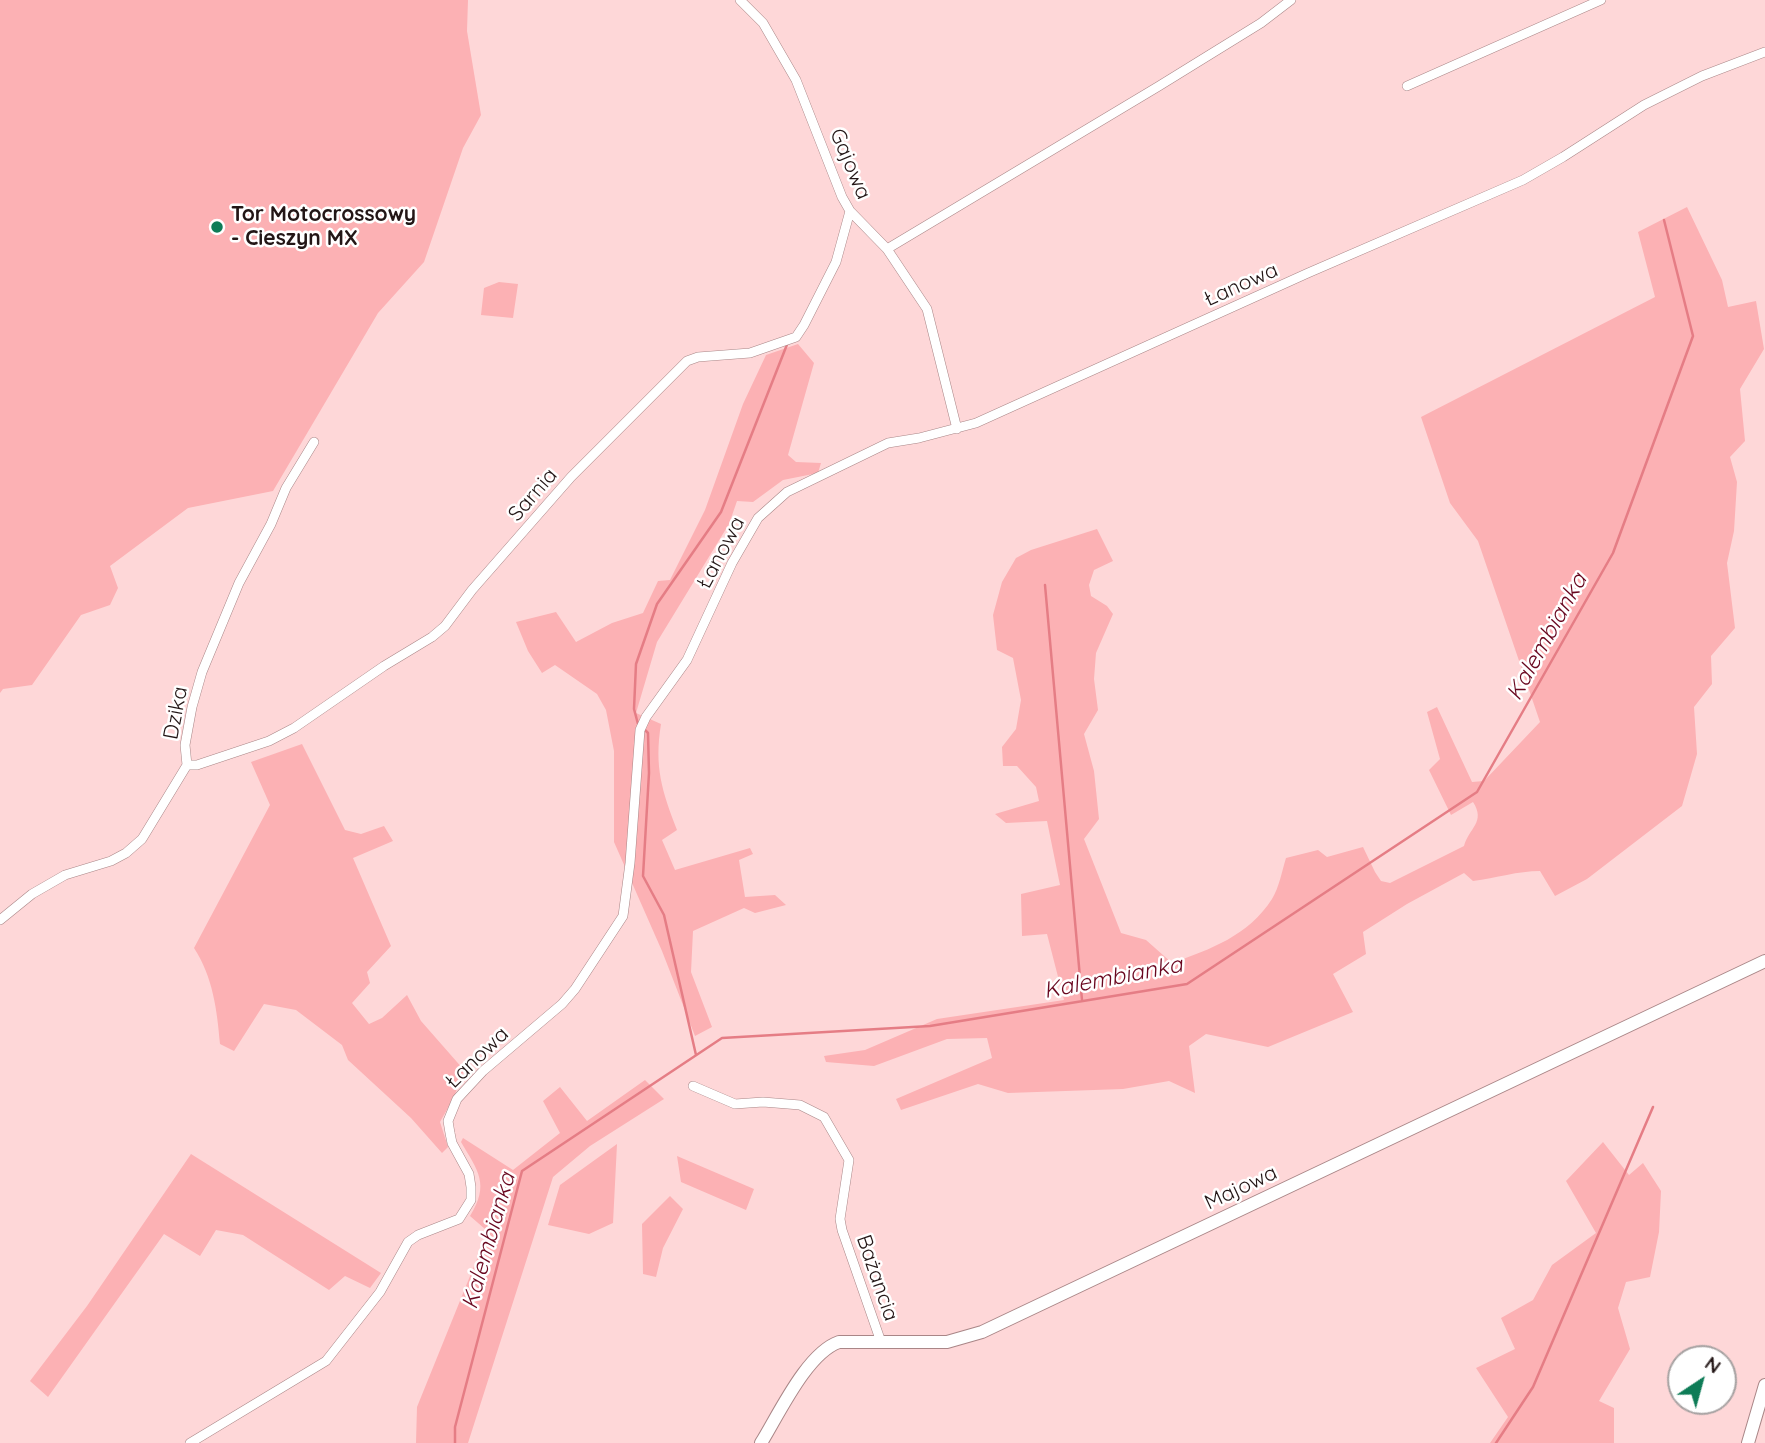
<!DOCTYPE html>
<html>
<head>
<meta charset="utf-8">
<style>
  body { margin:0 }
  #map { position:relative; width:1765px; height:1443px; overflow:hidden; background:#fed7d8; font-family:Quicksand,sans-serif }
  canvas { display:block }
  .north { position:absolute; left:1667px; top:1345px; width:70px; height:70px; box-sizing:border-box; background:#fff; border:2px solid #a7a2a2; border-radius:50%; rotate:36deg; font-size:19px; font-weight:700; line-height:28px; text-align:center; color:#231616 }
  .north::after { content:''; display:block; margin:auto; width:24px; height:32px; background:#0e7c57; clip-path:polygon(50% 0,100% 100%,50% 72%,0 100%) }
</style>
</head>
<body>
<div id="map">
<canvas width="1765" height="1443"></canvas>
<div class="north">N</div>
</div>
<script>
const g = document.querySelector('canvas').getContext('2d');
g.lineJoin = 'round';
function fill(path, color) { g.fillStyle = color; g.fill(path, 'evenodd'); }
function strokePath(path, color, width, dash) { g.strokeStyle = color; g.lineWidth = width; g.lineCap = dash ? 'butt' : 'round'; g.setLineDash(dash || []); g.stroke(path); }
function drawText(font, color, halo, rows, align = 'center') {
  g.font = font + ' Quicksand,sans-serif'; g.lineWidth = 5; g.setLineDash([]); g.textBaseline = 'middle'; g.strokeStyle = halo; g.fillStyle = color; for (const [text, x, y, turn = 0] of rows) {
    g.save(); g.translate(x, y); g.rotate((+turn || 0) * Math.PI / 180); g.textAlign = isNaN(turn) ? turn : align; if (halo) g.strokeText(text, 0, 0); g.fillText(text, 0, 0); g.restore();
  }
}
const green = new Path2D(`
  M 0,0 L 468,0 L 467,31 L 481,115 L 463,148 L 424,262 L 378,313 L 273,491 L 188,508 L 110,566 L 118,588 L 110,605 L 81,615 L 32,685 L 3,689 L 0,693 Z
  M 1687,207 L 1722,280 L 1728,307 L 1756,301 L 1764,349 L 1740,389 L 1745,441 L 1730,457 L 1737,482 L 1734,531 L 1727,563 L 1735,628 L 1711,656 L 1712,684 L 1694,707 L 1697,754 L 1682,806 L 1587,879 L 1555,896 L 1540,871 C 1518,871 1496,878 1473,881 L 1464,873 L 1407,904 L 1363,932 L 1366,954 L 1333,974 L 1353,1012 L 1268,1047 L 1206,1034 L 1189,1046 L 1195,1093 L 1169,1081 L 1123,1089 L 1008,1093 L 978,1084 L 901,1110 L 896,1099 L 992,1058 L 987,1038 L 947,1039 L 874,1066 L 826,1062 L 824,1056 L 865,1050 L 937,1019 L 1064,1000 L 1047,934 L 1022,936 L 1021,894 L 1060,885 L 1047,821 L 1006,823 L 995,814 L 1039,801 L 1036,787 L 1017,766 L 1003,766 L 1002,747 L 1016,729 L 1021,700 L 1013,658 L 997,650 L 993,615 L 1002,582 L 1016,558 L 1031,550 L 1097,529 L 1113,561 L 1094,570 L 1089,585 L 1091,596 L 1107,606 L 1113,614 L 1096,653 L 1094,679 L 1098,710 L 1084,734 L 1094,771 L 1099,819 L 1084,839 L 1121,933 L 1146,940 L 1172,963 C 1211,949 1248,936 1272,899 C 1279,888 1282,871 1286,858 L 1318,850 L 1327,857 L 1363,847 L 1375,872 L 1381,881 L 1390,883 L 1464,846 C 1469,828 1486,822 1473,802 L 1451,815 L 1429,770 L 1440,759 L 1427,712 L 1437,707 L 1472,782 L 1484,781 L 1540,722 L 1478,541 L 1450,503 L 1421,417 L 1655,297 L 1638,232 Z
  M 499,282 L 518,284 L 513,318 L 481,315 L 484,288 Z
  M 798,344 L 814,363 L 788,455 L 796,462 L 821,463 L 818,473 L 783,480 L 753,502 L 737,501 L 729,524 L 657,642 L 636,713 L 661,724 C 654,767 662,791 677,830 L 662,840 L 675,870 L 750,848 L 753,854 L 739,860 L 745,897 L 775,895 L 786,905 L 755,913 L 744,908 L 693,931 L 691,972 L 712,1027 L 695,1036 L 662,951 L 614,842 L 614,751 L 606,710 L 597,694 L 555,665 L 542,673 L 528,651 L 516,622 L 556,612 L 576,642 L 612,623 L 643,613 L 658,581 L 670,580 L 705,510 L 743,404 L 766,355 Z
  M 302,744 L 345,830 L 361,834 L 384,826 L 393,841 L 353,858 L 391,946 L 367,972 L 370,983 L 352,1003 L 369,1024 L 382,1018 L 407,995 L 421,1021 L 464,1070 L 454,1097 L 440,1122 L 448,1147 L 442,1153 L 411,1118 L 348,1060 L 342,1045 L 296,1010 L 264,1004 L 234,1051 L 220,1044 C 217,1010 213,977 194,948 L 270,805 L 251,762 Z
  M 645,1080 L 664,1099 L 590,1146 L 553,1177 L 468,1443 L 416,1443 L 417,1407 L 483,1244 L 485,1229 L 470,1216 C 490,1184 478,1171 461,1142 L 463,1138 L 513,1170 L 560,1133 L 543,1101 L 560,1087 L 587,1121 Z
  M 1603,1142 L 1629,1175 L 1643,1163 L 1661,1191 L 1659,1232 L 1650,1277 L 1626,1282 L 1618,1308 L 1630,1349 L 1599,1401 L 1614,1408 L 1614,1443 L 1490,1443 L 1508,1417 L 1476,1368 L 1515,1349 L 1501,1318 L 1533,1300 L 1552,1265 L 1596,1233 L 1566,1181 Z
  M 617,1144 L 613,1223 L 589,1234 L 548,1225 L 560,1185 Z
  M 191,1154 L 381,1273 L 370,1288 L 345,1276 L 329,1290 L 243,1235 L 216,1230 L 200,1256 L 164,1234 L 48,1397 L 30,1381 L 87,1306 Z
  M 677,1156 L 754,1189 L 746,1210 L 681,1182 Z
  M 670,1196 L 683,1209 L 663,1248 L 656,1277 L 643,1274 L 642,1224 Z`);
const stream = new Path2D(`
  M 1045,585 L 1082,1000
  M 638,724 L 634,709 L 636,664 L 657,604 L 721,512 L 788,342
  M 645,730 L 648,733 L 649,773 L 643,876 L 664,915 L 696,1055
  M 455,1443 L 455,1427 L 522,1171 L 722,1038 L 930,1026 L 1187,984 L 1477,792 L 1613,553 L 1693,336 L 1664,220
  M 1496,1443 L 1533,1387 L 1653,1107`);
const street = new Path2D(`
  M 740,0 L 763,23 L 796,80 L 842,197 L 850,211 L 887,249 L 927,309 L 957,429
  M 1407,86 L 1601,0
  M 887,249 L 1159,86 L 1261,23 L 1291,0
  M 187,765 L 197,765 L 269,741 L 294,728 L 384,666 L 432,637 L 445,626 L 472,590 L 571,477 L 687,361 L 698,357 L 750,353 L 796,337 L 804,325 L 836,262 L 850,211
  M 0,920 L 32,894 L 65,875 L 111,861 L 126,853 L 142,839 L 187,765 L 185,745 L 192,707 L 202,672 L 239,583 L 271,524 L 286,488 L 314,442
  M 693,1086 L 735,1104 L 763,1102 L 800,1105 L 824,1117 L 849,1160 L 840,1219 L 842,1230 L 881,1342
  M 190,1443 L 326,1361 L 380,1292 L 408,1242 L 418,1235 L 459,1219 L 471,1200 L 471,1187 L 469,1174 L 452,1143 L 450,1133 L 448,1121 L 457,1099 L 483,1071 L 562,1004 L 575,989 L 623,916 L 630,863 L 640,730 L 646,717 L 687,660 L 732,563 L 758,518 L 787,492 L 888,443 L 919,438 L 976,423 L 1308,273 L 1523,180 L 1563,157 L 1644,105 L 1702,76 L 1765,52`);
const secondary = new Path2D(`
  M 761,1443 C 779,1414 807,1353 839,1342 L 947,1342 L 982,1332 L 1765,961
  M 1748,1443 L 1765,1385`);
const markers = [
  [217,227,7,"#0e7c57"]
];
const streetNames = [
  ["Gajowa",850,164,67],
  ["Łanowa",1241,285,-24],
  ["Sarnia",533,495,-49],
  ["Łanowa",721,553,-62],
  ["Dzika",176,713,-79],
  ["Łanowa",477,1058,-44],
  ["Majowa",1241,1188,-25],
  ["Bażancia",877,1278,71]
];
const poiNames = [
  ["Tor Motocrossowy",231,215],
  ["- Cieszyn MX",231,239]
];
const waterNames = [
  ["Kalembianka",1547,637,-61],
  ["Kalembianka",1113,978,-11],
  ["Kalembianka",489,1241,-74]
];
fill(green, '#fcb1b4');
strokePath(stream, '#e57d85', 2.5);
strokePath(street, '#a98687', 10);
strokePath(secondary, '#a98687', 14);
strokePath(street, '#fff', 9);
strokePath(secondary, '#fff', 12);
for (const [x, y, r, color] of markers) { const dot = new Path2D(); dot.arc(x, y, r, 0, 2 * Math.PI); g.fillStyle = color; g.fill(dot); strokePath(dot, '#fff', 2.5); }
drawText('21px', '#231616', '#fff', streetNames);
drawText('bold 21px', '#231616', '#fff', poiNames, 'left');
drawText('italic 23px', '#69071f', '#fff', waterNames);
</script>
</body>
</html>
